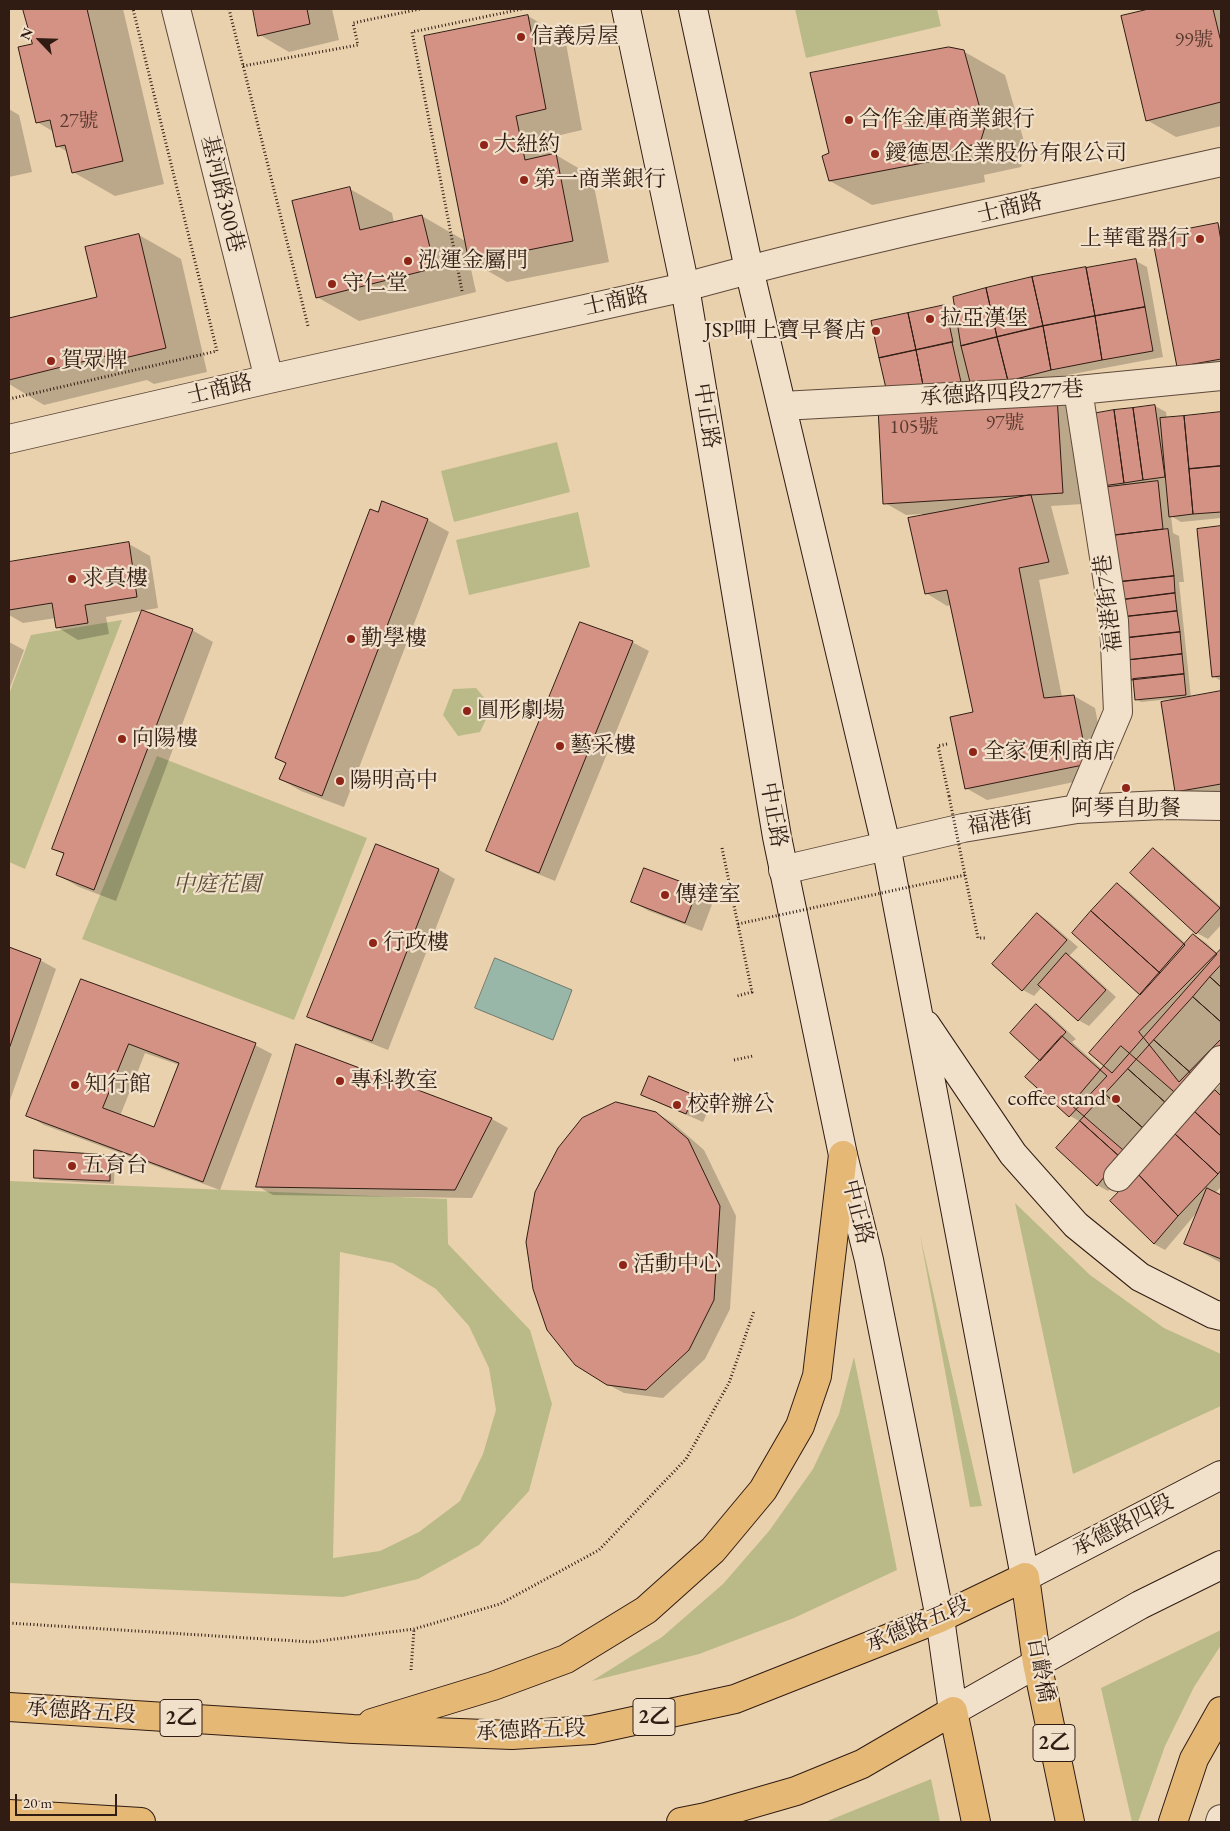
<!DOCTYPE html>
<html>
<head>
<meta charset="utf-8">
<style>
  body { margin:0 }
  #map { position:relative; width:1230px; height:1831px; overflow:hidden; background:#ead1ad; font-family:"EB Garamond",serif }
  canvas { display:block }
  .frame { position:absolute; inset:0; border:10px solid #301c13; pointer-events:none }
  .north { position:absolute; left:15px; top:15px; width:50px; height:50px; -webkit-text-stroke:4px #f1e1ca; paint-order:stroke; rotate:294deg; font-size:14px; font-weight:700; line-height:20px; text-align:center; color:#301c13 }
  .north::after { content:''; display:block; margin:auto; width:18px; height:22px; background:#301c13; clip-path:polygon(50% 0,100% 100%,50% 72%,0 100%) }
  .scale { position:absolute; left:15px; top:1794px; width:102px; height:22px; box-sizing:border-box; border:2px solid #301c13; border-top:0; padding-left:6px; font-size:15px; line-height:18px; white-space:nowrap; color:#301c13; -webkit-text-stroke:4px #f1e1ca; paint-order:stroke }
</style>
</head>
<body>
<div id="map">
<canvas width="1230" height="1831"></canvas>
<div class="frame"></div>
<div class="north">N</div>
<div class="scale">20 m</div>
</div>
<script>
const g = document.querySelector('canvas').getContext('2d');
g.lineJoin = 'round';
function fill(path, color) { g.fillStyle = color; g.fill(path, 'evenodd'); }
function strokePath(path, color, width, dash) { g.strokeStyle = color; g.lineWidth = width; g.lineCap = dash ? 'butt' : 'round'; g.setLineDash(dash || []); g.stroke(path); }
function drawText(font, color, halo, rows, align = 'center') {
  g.font = font + ' "EB Garamond","Noto Serif TC",serif'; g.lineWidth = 4.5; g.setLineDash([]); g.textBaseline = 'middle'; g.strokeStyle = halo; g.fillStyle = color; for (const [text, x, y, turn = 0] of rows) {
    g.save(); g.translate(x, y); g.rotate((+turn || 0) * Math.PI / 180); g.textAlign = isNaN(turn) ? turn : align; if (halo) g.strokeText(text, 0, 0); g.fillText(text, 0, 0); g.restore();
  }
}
const green = new Path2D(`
  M 795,9 L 937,9 L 941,26 L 806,58 Z
  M 557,442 L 570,492 L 454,522 L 441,471 Z
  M 578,512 L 590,567 L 469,595 L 456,540 Z
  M 122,620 L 25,869 L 9,862 L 9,694 L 31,635 Z
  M 476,688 L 492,707 L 480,732 L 458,736 L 443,715 L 453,689 Z
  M 157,756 L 367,838 L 294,1020 L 82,939 Z
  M 9,1181 L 447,1199 L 448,1244 L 530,1330 L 552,1404 L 529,1491 L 479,1545 L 418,1579 L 343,1597 L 9,1583 ZM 340,1252 L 393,1263 L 436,1289 L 469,1326 L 489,1368 L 496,1410 L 483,1454 L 460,1501 L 419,1532 L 380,1551 L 333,1558 Z
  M 1015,1203 L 1090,1275 L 1164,1328 L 1221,1354 L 1221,1406 L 1073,1474 Z
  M 920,1235 L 982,1506 L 970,1507 Z
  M 854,1357 L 897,1570 L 794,1618 L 699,1654 L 592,1681 L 662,1637 L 723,1584 L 769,1531 L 813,1469 L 839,1414 Z
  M 1221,1630 L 1221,1645 L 1194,1687 L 1165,1746 L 1138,1822 L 1132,1822 L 1101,1688 Z
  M 931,1779 L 940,1822 L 825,1822 Z`);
const water = new Path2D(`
  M 495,958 L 572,990 L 553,1040 L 475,1008 Z`);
const shadow = new Path2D(`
  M 28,9 L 123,9 L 164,184 L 115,196 L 73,172 L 68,152 L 57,146 L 54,132 L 37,122 L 33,45 L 25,10 Z
  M 254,9 L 332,9 L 339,40 L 289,52 L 260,35 Z
  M 1154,9 L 1221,9 L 1221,126 L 1176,137 L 1147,120 L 1122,17 Z
  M 528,16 L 565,38 L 582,130 L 552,137 L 556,155 L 592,176 L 609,262 L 507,282 L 469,260 L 476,292 L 359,321 L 317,297 L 350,189 L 392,213 L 394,223 L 422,216 L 467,242 Z
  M 963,51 L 1005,75 L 1027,152 L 1021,167 L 984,175 L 985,182 L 872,205 L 830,181 L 830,154 Z
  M 9,109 L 19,115 L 32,172 L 9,177 Z
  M 1218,225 L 1221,227 L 1221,371 L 1178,366 Z
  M 139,235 L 181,259 L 207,372 L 154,384 L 147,380 L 44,405 L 9,384 L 9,320 L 99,298 Z
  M 1136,261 L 1147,267 L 1163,357 L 1062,376 L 984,395 L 889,397 L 945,307 L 957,314 Z
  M 1057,397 L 1078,409 L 1083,504 L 1051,506 L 1069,574 L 1039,580 L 1062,697 L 1074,696 L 1095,708 L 1108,775 L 987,800 L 966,788 L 975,712 L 951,605 L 947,606 L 926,593 L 922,514 L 906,515 L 885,503 Z
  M 1155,406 L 1166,412 L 1167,419 L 1221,414 L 1221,518 L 1181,522 L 1171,516 L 1173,533 L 1179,536 L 1184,582 L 1179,582 L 1191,698 L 1221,693 L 1221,796 L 1193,801 L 1177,791 L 1170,699 L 1141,702 L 1136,699 L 1102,489 Z
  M 379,514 L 428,520 L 449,532 L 344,807 L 301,791 L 280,779 L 286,764 L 277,758 Z
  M 1221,527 L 1221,681 L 1213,676 L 1198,530 Z
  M 129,544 L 150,556 L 158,608 L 106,617 L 109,634 L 78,640 L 57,627 L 56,618 L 23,623 L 9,615 L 9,563 Z
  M 192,630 L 213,642 L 116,901 L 79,887 L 58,875 L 65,855 L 53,848 Z
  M 9,642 L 24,650 L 9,690 Z
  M 632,642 L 649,651 L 555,881 L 504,860 L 487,851 Z
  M 1153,850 L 1164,856 L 1221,907 L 1221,925 L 1208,939 L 1197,933 L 1132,873 Z
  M 439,870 L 455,879 L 388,1050 L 325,1025 L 309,1016 Z
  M 644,870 L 698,889 L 714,899 L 702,931 L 649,911 L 633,902 Z
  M 1117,884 L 1128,891 L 1186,944 L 1194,935 L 1205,942 L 1218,954 L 1221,951 L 1221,1065 L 1182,1123 L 1184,1125 L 1221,1084 L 1221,1187 L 1215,1193 L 1221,1196 L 1221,1263 L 1185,1243 L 1198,1211 L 1165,1250 L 1154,1244 L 1112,1201 L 1147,1164 L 1135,1158 L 1108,1191 L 1097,1185 L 1081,1122 L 1070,1116 L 1041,1060 L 1037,1006 L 1047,1012 L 1076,1039 L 1072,1042 L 1103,1070 L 1141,995 Z
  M 1038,914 L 1048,921 L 1078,947 L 1069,956 L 1077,961 L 1116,997 L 1089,1026 L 1078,1020 L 1042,987 L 1034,996 L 1023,990 L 994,964 Z
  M 9,949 L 40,960 L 56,969 L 9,1103 Z
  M 82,980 L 255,1045 L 272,1054 L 220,1190 L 44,1125 L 27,1115 ZM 145,1053 L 179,1065 L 154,1129 L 120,1116 Z
  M 297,1045 L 492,1119 L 508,1128 L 472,1198 L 273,1195 L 257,1186 Z
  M 643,1094 L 693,1096 L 710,1106 L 703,1122 L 659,1103 Z
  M 656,1113 L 673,1123 L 704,1150 L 736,1216 L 730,1309 L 705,1359 L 663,1398 L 624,1393 L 607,1384 Z
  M 110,1156 L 115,1159 L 114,1184 L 40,1180 L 35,1177 Z`);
const building = new Path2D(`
  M 23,9 L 87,9 L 123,161 L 72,173 L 65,145 L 56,147 L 50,120 L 36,123 L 18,47 L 32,44 Z
  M 253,9 L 307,9 L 310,24 L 258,36 Z
  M 1149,9 L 1213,9 L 1221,42 L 1221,102 L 1146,121 L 1121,16 Z
  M 528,15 L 546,109 L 516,116 L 525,160 L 556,153 L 573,241 L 469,262 L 424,36 Z
  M 949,47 L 964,50 L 985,127 L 980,143 L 942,152 L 944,159 L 829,181 L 822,156 L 829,153 L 810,73 Z
  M 350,187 L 360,230 L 422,215 L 435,268 L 316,298 L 292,201 Z
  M 1218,223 L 1221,241 L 1221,359 L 1177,367 L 1152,236 Z
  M 139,234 L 166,348 L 112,361 L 110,355 L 9,380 L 9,318 L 97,297 L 85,247 Z
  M 1136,259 L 1145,307 L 1095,316 L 1086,268 Z
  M 1086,267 L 1095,316 L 1043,326 L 1032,277 Z
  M 1032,277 L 1043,326 L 997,337 L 986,288 Z
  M 986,288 L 997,337 L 961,346 L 953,297 Z
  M 945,305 L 953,342 L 916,350 L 908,313 Z
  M 1145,307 L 1153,351 L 1102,360 L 1095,316 Z
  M 908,313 L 916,350 L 879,358 L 871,321 Z
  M 1095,316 L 1102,360 L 1051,370 L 1043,326 Z
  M 1043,326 L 1051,370 L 1008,381 L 997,337 Z
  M 997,337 L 1008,381 L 972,390 L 961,346 Z
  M 952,342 L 961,382 L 924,390 L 916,350 Z
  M 916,350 L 924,390 L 888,397 L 879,358 Z
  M 1057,396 L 1063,493 L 883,504 L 878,407 Z
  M 1155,405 L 1165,477 L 1143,480 L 1133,408 Z
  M 1133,408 L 1143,480 L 1124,483 L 1114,410 Z
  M 1114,410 L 1124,483 L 1095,487 L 1086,415 Z
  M 1221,412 L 1221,466 L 1189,469 L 1184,416 Z
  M 1184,416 L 1193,514 L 1169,517 L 1160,418 Z
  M 1221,466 L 1221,512 L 1193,514 L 1189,469 Z
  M 1158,481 L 1163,529 L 1108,536 L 1100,488 Z
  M 1031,495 L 1049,562 L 1019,568 L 1044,698 L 1074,695 L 1088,764 L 965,789 L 950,717 L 973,712 L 947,590 L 925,594 L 908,518 Z
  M 382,501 L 428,519 L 322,796 L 279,779 L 286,763 L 275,758 L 370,509 L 378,512 Z
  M 1221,526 L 1221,676 L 1212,677 L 1197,529 Z
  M 1168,529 L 1174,576 L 1118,582 L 1108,536 Z
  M 129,542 L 137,597 L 85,605 L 88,623 L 56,628 L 52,603 L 9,610 L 9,562 Z
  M 1174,576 L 1175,593 L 1120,600 L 1118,582 Z
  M 1175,593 L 1177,611 L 1122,617 L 1120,600 Z
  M 142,610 L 193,629 L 94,890 L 56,875 L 64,853 L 52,849 Z
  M 1177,611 L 1180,632 L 1125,638 L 1123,617 Z
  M 580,622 L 633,641 L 539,873 L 486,851 Z
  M 1180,632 L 1182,654 L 1128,660 L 1125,638 Z
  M 1182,654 L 1184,674 L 1131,680 L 1129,660 Z
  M 1184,674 L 1186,695 L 1135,700 L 1133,679 Z
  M 1221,691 L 1221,784 L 1175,792 L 1161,702 Z
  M 376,844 L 439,869 L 372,1041 L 307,1017 Z
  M 1153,848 L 1220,908 L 1196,934 L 1130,873 Z
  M 644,868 L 698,888 L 685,923 L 631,902 Z
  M 1117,883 L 1185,945 L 1160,973 L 1091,911 Z
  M 1091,911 L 1160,973 L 1140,995 L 1072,933 Z
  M 1037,913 L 1067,940 L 1022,991 L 992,964 Z
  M 1193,934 L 1217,954 L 1112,1073 L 1089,1053 Z
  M 9,947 L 41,959 L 9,1049 Z
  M 1221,949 L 1221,1039 L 1179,1082 L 1139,1032 Z
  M 1066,953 L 1106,990 L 1078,1021 L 1038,985 Z
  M 1221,965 L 1221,987 L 1210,977 Z
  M 1210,977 L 1221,987 L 1221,1022 L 1193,997 Z
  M 81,979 L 256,1043 L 203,1182 L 26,1116 ZM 129,1044 L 179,1063 L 154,1127 L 103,1108 Z
  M 1193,997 L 1221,1022 L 1221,1044 L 1193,1075 L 1154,1040 Z
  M 1036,1004 L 1066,1032 L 1040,1061 L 1010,1033 Z
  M 1062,1036 L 1107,1076 L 1069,1117 L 1025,1077 Z
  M 1154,1040 L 1193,1075 L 1167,1104 L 1128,1069 Z
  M 296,1044 L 492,1118 L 455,1190 L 256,1187 Z
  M 1121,1046 L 1180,1097 L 1130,1156 L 1071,1105 Z
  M 1128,1069 L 1167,1104 L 1144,1129 L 1105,1094 Z
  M 649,1076 L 694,1095 L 686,1114 L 641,1095 Z
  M 1215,1090 L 1221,1096 L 1221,1136 L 1195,1112 Z
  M 1105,1094 L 1144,1129 L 1120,1157 L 1080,1121 Z
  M 616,1102 L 656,1112 L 688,1139 L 720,1206 L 714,1300 L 689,1350 L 646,1390 L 607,1385 L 575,1365 L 547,1330 L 533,1289 L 526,1242 L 535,1192 L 558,1148 L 582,1118 Z
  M 1195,1112 L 1221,1136 L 1221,1170 L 1218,1174 L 1175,1134 Z
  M 1080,1121 L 1120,1157 L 1097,1186 L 1056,1148 Z
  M 1175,1134 L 1218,1174 L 1178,1216 L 1137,1173 Z
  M 34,1150 L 110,1155 L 110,1181 L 34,1178 Z
  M 1137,1173 L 1178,1216 L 1154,1244 L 1110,1201 Z
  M 1207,1188 L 1221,1195 L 1221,1259 L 1184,1244 Z`);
const path = new Path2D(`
  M 229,9 L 308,326
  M 243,66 L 358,45 L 353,23 L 420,9
  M 462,291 L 412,32 L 522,9
  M 9,399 L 217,351 L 133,9
  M 947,744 L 938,746 L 949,796
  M 722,848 L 752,992 L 737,996
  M 965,875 L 978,938 L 986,938
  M 734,1060 L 753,1056
  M 9,1623 L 312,1642 L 414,1629 L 500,1604 L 599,1550 L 686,1459 L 729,1383 L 754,1311
  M 411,1670 L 414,1629`);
const street = new Path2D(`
  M 176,9 L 269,379
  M 782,406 L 1078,390 L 1221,376
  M 9,439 L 269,379 L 685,287 C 862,238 1042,202 1221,162
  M 1077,809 L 1118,712 L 1114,621 L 1078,390
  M 783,870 L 963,828 L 1077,809 L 1163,805 L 1221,806
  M 1118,1177 L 1221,1060
  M 1220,1822 L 1221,1819`);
const secondary = new Path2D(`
  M 626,9 L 685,287 L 777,837 L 843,1155 L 869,1260 L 940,1618 L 953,1711 L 1140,1605 L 1221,1565
  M 693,9 L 749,269 L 886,845 L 1025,1577 L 1221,1475
  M 926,1025 L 1013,1154 L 1076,1225 L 1140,1277 L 1213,1314 L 1221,1316`);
const primary = new Path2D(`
  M 9,1707 L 353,1729 L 512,1735 L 592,1730 L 735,1699 L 940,1618 L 1025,1577 L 1037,1663 L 1070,1822
  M 372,1723 L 493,1686 L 566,1659 L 646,1610 L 713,1550 L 763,1490 L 800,1426 L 817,1376 L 843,1155
  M 9,1814 L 141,1822
  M 681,1822 L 706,1817 L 796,1791 L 862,1764 L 953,1711 L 976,1822
  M 1173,1822 L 1194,1759 L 1221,1711`);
const pathBridge = new Path2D(`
  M 738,924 L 965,875 L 949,796`);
const markers = [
  [521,37,5,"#8f2418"],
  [849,120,5,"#8f2418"],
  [484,145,5,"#8f2418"],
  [875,154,5,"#8f2418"],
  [524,180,5,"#8f2418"],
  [1200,239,5,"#8f2418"],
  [408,261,5,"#8f2418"],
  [332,284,5,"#8f2418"],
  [930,319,5,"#8f2418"],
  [876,331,5,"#8f2418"],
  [51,361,5,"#8f2418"],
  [72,579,5,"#8f2418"],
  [351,639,5,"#8f2418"],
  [467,711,5,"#8f2418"],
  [122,739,5,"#8f2418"],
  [560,746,5,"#8f2418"],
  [973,752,5,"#8f2418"],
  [340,781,5,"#8f2418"],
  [1126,788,5,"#8f2418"],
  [665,895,5,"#8f2418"],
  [373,943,5,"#8f2418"],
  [340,1081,5,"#8f2418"],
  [75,1085,5,"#8f2418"],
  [1116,1099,5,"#8f2418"],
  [677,1105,5,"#8f2418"],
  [72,1166,5,"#8f2418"],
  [623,1265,5,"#8f2418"]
];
const numberNames = [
  ["99號",1194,41],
  ["27號",79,122],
  ["97號",1005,424],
  ["105號",914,428]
];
const shields = [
  [654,1717,42],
  [181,1718,42],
  [1054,1743,42]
];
const shieldNames = [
  ["2乙",654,1717],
  ["2乙",181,1718],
  ["2乙",1054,1743]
];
const poiNames = [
  ["信義房屋",531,37],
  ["合作金庫商業銀行",859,120],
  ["大紐約",494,145],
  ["鑀德恩企業股份有限公司",885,154],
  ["第一商業銀行",534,180],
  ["上華電器行",1190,239,"right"],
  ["泓運金屬門",418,261],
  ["守仁堂",342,284],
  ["拉亞漢堡",940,319],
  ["JSP呷上寶早餐店",866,331,"right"],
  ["賀眾牌",61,361],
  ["求真樓",82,579],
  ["勤學樓",361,639],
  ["圓形劇場",477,711],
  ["向陽樓",132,739],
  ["藝采樓",570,746],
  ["全家便利商店",983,752],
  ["陽明高中",350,781],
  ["阿琴自助餐",1126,809,"center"],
  ["傳達室",675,895],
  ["行政樓",383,943],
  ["專科教室",350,1081],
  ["知行館",85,1085],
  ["coffee stand",1106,1099,"right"],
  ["校幹辦公",687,1105],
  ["五育台",82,1166],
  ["活動中心",633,1265]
];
const streetNames = [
  ["基河路300巷",222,194,76],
  ["士商路",1010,209,-13],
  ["士商路",616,302,-12],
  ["士商路",220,390,-13],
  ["承德路四段277巷",1002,394,-3],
  ["中正路",706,416,81],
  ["福港街7巷",1109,603,-97],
  ["中正路",773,815,80],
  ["福港街",1000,822,-10],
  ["中正路",857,1212,76],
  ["承德路四段",1123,1526,-27],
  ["承德路五段",918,1625,-23],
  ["百齡橋",1040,1670,80],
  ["承德路五段",81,1712,4],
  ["承德路五段",531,1731,-2]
];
const parkNames = [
  ["中庭花園",217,885]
];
fill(green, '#baba88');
fill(water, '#98b7a9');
strokePath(water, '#6e796d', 1);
fill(shadow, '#0003');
fill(building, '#d49284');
strokePath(building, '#301c13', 1);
strokePath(street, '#5e493a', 30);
strokePath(secondary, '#301c13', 30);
strokePath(primary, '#301c13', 30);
strokePath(path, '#301c13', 3, [1, 2.5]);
strokePath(street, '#f1e1ca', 28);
strokePath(secondary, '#f1e1ca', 28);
strokePath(primary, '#e5b876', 28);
strokePath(pathBridge, '#301c13', 3, [1, 2.5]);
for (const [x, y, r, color] of markers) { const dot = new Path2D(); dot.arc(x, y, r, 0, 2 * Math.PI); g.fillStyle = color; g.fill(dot); strokePath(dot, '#f1e1ca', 2); }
drawText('20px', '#593a2f', null, numberNames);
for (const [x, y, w] of shields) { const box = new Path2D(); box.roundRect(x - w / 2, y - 18.5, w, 37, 4); g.fillStyle = '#f1e1ca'; g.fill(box); strokePath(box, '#301c13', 1); }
drawText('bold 21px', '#301c13', null, shieldNames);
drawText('22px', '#301c13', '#f1e1ca', poiNames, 'left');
drawText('22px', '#301c13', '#f1e1ca', streetNames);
drawText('italic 22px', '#594b36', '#f1e1ca', parkNames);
</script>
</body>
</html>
